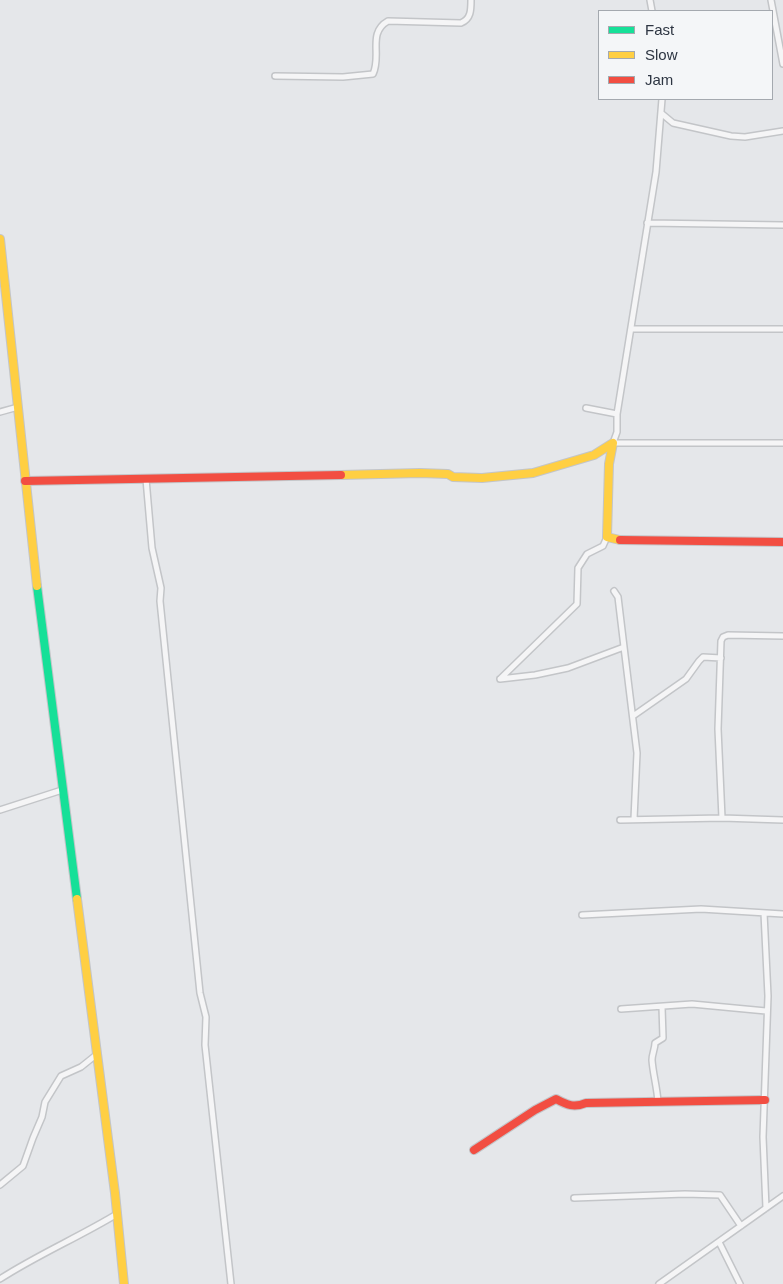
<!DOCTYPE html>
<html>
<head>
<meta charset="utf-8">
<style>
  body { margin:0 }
  #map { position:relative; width:783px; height:1284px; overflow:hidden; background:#e5e7ea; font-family:Arial,sans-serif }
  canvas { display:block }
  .legend { position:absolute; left:598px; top:10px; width:175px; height:90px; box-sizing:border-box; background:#f4f6f8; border:1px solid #a4a9af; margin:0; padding:6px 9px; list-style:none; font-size:15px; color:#2d3542 }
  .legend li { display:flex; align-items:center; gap:10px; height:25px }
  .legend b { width:25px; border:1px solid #a4a9af }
</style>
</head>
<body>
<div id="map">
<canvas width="783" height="1284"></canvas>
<ul class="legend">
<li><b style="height:6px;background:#16e098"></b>Fast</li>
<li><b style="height:6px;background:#ffcf43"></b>Slow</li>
<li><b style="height:6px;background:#f24e42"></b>Jam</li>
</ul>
</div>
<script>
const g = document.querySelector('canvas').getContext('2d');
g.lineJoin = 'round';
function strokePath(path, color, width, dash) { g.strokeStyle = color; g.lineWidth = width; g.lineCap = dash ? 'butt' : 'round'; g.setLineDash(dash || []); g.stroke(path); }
const street = new Path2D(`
  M 650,0 L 652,11
  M 771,0 L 783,64
  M 275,76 L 343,77 L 373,74 C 382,55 367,33 388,21 L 461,23 C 471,19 471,10 471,0
  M 662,99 L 656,172 L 617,414 L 617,432 L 613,443 L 783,443
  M 661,113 L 673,123 L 731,136 L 745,137 L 783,131
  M 647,223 L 783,225
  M 631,329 L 783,329
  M 586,408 L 617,414
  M 0,412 L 18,407
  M 146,479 L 152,548 L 161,588 L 160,601 L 200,993 L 206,1017 L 205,1045 L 231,1284
  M 614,591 L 618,597 L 624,647
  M 501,678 L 577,604 L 578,568 L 587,554 L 603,546 L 607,537
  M 500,679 L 535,675 L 568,668 L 624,647 L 637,753 L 634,819
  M 633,716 L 686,679 L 699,661 L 703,657 L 721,658
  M 0,810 L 62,790
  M 722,818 L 718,729 L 721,641 L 723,637 L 728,635 L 783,636
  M 620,820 L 722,818 L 783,820
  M 764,913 L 768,996 L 763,1137 L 766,1208
  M 582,915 L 701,909 L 783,914
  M 621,1009 L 692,1004 L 766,1011
  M 658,1102 C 657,1087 653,1074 652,1060 C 652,1054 655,1049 655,1043 L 663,1038 L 662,1007
  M 0,1185 L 23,1166 L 33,1138 L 42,1117 L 45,1102 L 61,1076 L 81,1067 L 96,1055
  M 574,1198 L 685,1194 L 720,1195 L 741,1226
  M 719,1242 L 740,1284
  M 0,1279 C 37,1255 79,1237 117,1214
  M 659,1284 L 783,1196`);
const fast = new Path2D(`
  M 37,586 L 77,899`);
const slow = new Path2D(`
  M 0,239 L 37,586
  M 341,475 L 420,473 L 448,474 L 453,477 L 482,478 L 533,473 L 594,455 L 613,443 L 609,464 L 607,537 L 620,540
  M 77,899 L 115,1193 L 124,1284`);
const jam = new Path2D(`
  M 25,481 L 341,475
  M 620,540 L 783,542
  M 474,1150 L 535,1110 L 556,1099 C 567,1105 574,1108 586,1103 L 765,1100`);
strokePath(street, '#c3c5c8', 8);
strokePath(fast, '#c3c5c8', 10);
strokePath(slow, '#c3c5c8', 10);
strokePath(jam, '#c3c5c8', 10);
strokePath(street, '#f5f5f6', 5);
strokePath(fast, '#16e098', 8);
strokePath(slow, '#ffcf43', 8);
strokePath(jam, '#f24e42', 8);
</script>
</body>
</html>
